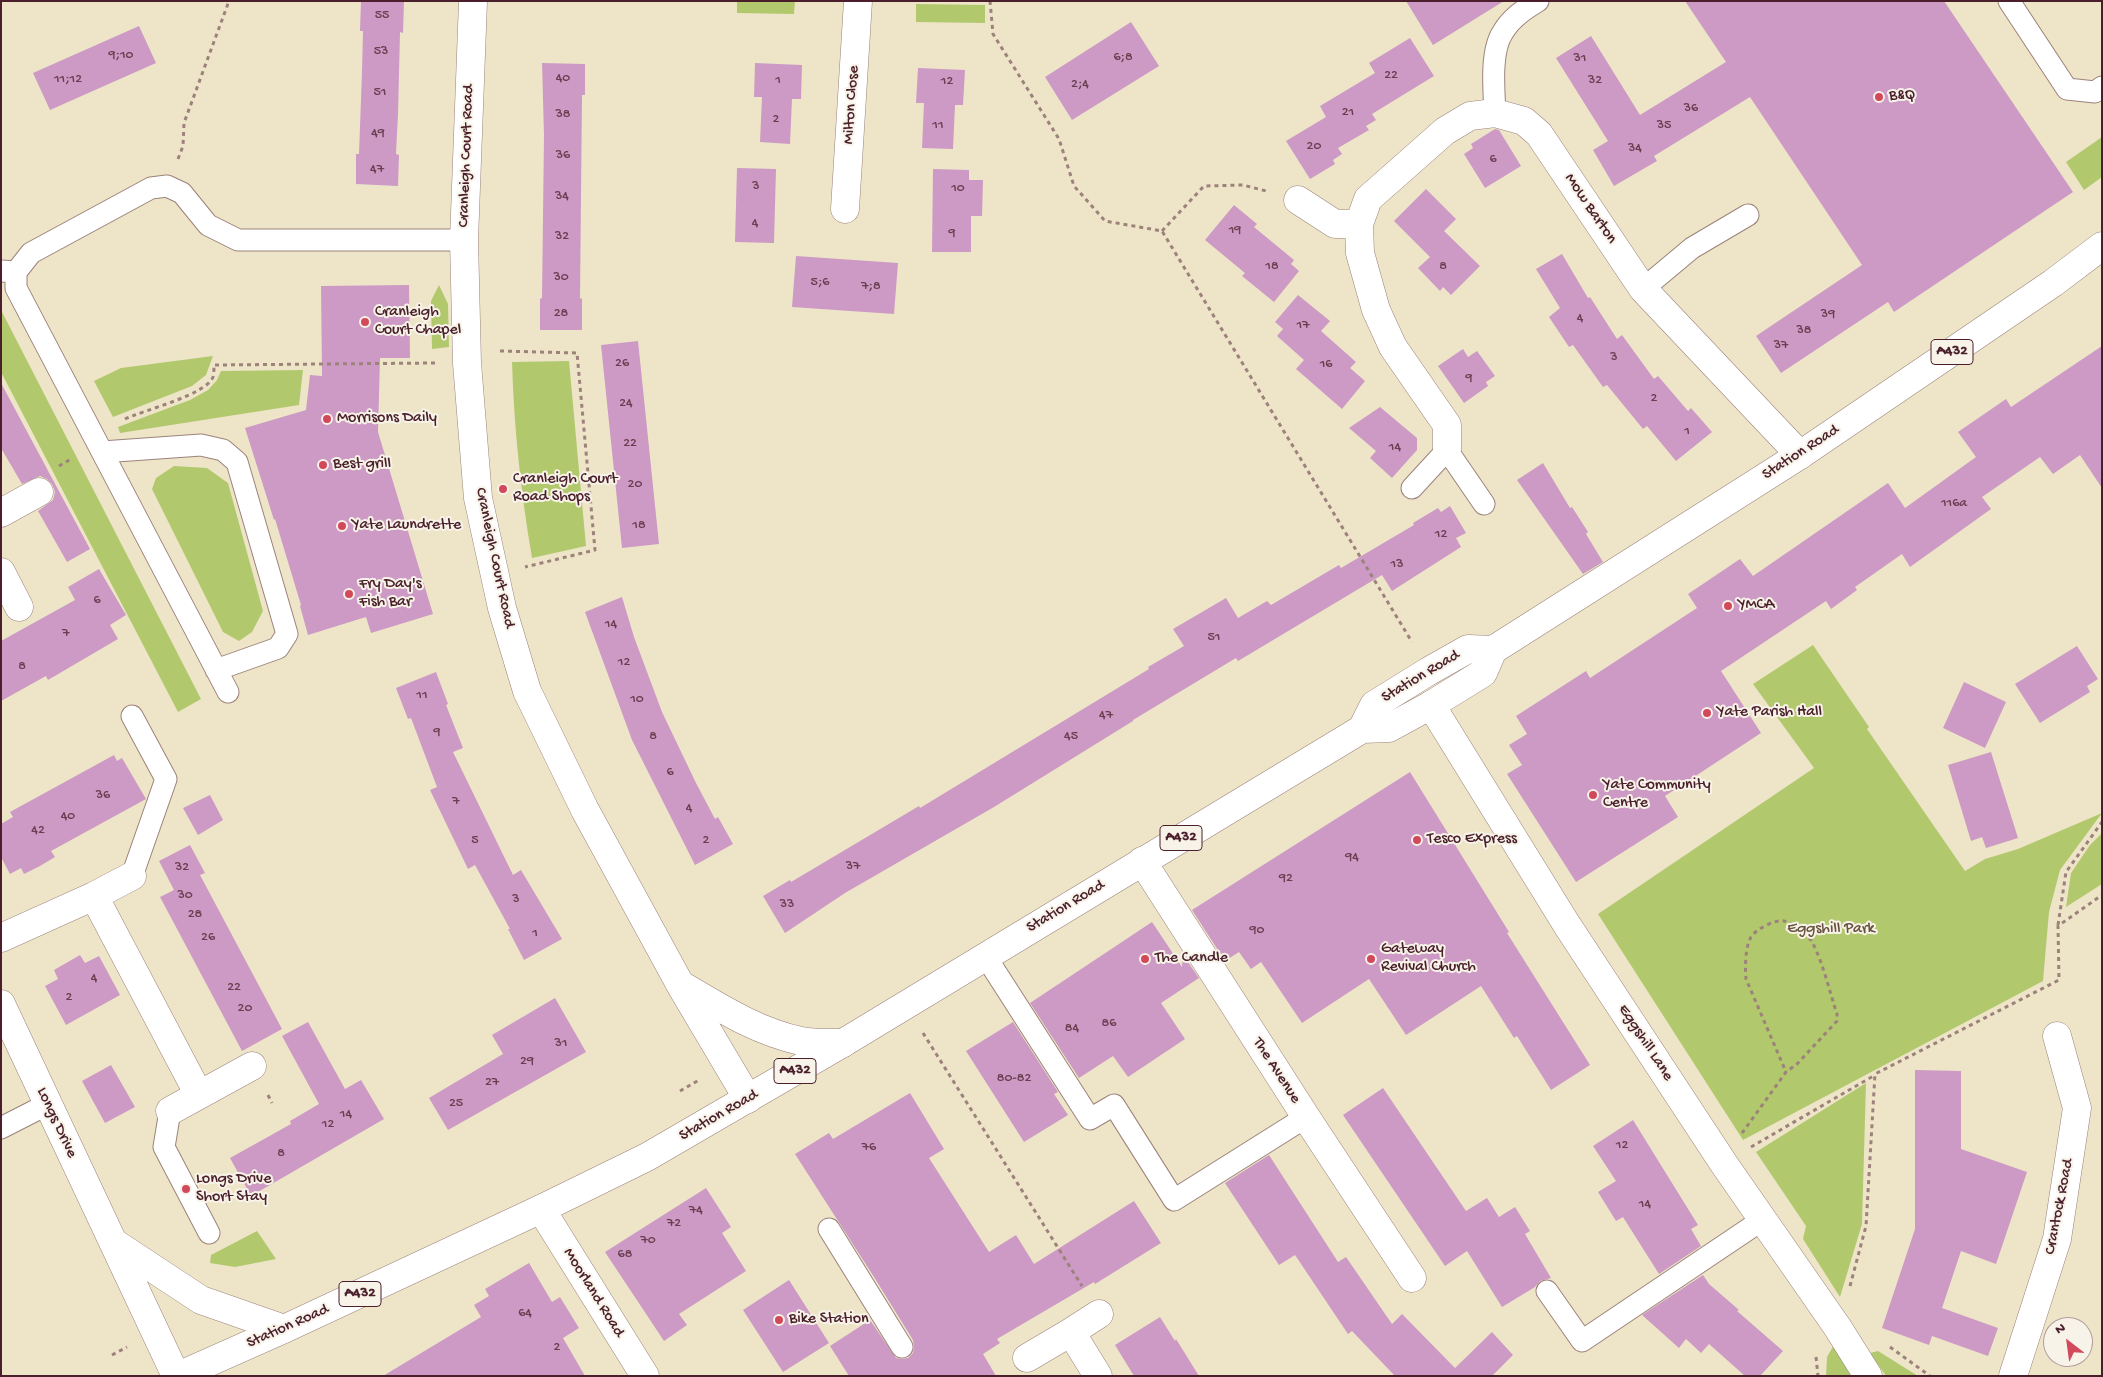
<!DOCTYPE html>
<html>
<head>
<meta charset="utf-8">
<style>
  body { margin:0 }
  #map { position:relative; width:2103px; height:1377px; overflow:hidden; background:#eee5c9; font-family:"Gochi Hand",sans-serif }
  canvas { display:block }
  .frame { position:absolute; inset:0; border:2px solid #4a1f2b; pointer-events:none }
  .north { position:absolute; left:2043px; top:1317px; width:50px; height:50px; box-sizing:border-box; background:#f7f3e8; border:1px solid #b29e9c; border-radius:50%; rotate:330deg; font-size:14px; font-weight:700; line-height:20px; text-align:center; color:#4a1f2b }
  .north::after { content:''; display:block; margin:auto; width:18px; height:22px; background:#d1495b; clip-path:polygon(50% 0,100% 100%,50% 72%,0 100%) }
</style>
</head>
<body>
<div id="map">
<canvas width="2103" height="1377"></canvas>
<div class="frame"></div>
<div class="north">N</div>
</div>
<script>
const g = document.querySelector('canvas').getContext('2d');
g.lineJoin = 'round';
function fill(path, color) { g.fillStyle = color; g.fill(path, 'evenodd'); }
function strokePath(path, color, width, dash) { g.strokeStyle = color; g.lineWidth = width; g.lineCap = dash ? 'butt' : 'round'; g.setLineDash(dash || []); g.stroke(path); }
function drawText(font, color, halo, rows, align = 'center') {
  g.font = font + ' "Gochi Hand",sans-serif'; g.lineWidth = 4; g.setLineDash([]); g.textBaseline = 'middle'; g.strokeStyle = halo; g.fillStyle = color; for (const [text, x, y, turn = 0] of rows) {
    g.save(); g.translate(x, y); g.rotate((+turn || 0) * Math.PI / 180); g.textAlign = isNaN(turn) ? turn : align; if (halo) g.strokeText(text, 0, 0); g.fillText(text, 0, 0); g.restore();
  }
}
const green = new Path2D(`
  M 737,1 L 795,1 L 794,14 L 737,13 Z
  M 916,4 L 985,5 L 985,23 L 916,22 Z
  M 2102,137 L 2102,177 L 2084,190 L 2066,162 Z
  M 439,285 L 448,304 L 449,347 L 432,349 L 431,301 Z
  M 1,310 L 201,699 L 178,712 L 1,372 Z
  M 213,356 L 206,375 L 192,386 L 113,417 L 94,381 L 121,368 Z
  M 569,361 L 586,546 L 532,558 C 521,493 514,429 512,362 Z
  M 303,370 L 299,405 L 120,433 L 118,427 L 190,400 L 208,390 L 217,380 L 221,371 Z
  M 174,466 L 207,468 L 228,483 L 263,611 L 252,632 L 239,641 L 223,632 L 152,489 L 156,478 Z
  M 1813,645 L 1869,727 L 1867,729 L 1965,871 L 1985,859 L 2018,849 L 2102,813 L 2060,870 L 2049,912 L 2043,981 L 1743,1140 L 1598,914 L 1814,768 L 1753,684 Z
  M 2102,833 L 2102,884 L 2066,907 L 2071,873 L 2090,845 Z
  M 1866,1083 L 1862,1224 L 1840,1297 L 1803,1239 L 1806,1226 L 1756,1152 Z
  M 257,1231 L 276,1259 L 235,1267 L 210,1263 L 211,1255 Z
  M 1835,1343 L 1856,1376 L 1826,1376 L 1827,1357 Z
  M 1878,1351 L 1918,1376 L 1886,1376 L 1870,1353 Z`);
const building = new Path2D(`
  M 361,1 L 404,1 L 403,33 L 400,32 L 398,114 L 396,154 L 399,155 L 398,186 L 356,184 L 356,154 L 359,154 L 362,72 L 363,31 L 360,31 Z
  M 1406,1 L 1504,1 L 1433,45 Z
  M 1685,1 L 1944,1 L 2073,192 L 1894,312 L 1888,302 L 1781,373 L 1756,336 L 1862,265 L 1750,97 L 1654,156 L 1657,161 L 1614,186 L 1593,150 L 1608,141 L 1556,58 L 1591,36 L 1640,115 L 1726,62 Z
  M 1131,22 L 1159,66 L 1072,120 L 1045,77 Z
  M 139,26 L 156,63 L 50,110 L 33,73 Z
  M 1410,38 L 1434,76 L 1372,114 L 1376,120 L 1366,126 L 1369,130 L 1338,148 L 1342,154 L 1333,160 L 1335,164 L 1310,179 L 1286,141 L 1326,117 L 1320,106 L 1375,73 L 1369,63 Z
  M 542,63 L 585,64 L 585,95 L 582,95 L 580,299 L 582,298 L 582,330 L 540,330 L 540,299 L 542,298 L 544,135 Z
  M 755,63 L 802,65 L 801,99 L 792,99 L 790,144 L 760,142 L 762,97 L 754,97 Z
  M 918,68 L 965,70 L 963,105 L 955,105 L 953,149 L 922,148 L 924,103 L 916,103 Z
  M 1495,129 L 1499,130 L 1521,166 L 1485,188 L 1464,154 L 1473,148 L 1471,144 Z
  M 737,168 L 776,169 L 774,243 L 735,242 Z
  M 933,169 L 969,170 L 969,180 L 983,180 L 982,216 L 971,216 L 971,252 L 932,252 Z
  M 1426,189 L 1456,219 L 1444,231 L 1480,266 L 1451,295 L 1443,287 L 1440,291 L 1418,268 L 1430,257 L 1394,221 Z
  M 1234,205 L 1257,224 L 1254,227 L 1294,260 L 1291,264 L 1299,271 L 1274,302 L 1242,276 L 1245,273 L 1205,240 Z
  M 1562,254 L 1588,298 L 1590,297 L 1617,339 L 1622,335 L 1654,379 L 1658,376 L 1688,411 L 1691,408 L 1712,432 L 1676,461 L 1647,426 L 1643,429 L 1607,385 L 1603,387 L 1573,345 L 1569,347 L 1549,317 L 1560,308 L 1536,269 Z
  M 796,256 L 898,263 L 894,314 L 792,307 Z
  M 409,285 L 410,358 L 380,358 L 378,432 L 433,614 L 371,633 L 366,617 L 308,635 L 300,606 L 301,605 L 275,519 L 274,520 L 245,428 L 306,410 L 310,375 L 322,376 L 321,286 Z
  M 1298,295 L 1330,321 L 1321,331 L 1356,362 L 1350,368 L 1365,381 L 1342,409 L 1296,369 L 1304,360 L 1277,336 L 1283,329 L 1275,322 Z
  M 638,341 L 659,544 L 622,548 L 601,345 Z
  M 2102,346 L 2102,488 L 2080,455 L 2053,474 L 2040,457 L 1982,497 L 1991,509 L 1910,567 L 1902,554 L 1855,587 L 1857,590 L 1831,609 L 1826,601 L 1721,671 L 1761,733 L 1665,796 L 1678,817 L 1576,882 L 1507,774 L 1522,765 L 1509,745 L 1527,734 L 1516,716 L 1586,671 L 1590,678 L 1697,608 L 1688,594 L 1740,559 L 1753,576 L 1888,483 L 1905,508 L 1976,457 L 1958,432 L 2006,399 L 2011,407 Z
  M 1463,349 L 1468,357 L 1477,351 L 1495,376 L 1486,382 L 1488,386 L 1464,403 L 1438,366 Z
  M 1,383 L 90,549 L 67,562 L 38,511 L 53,500 L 55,492 L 52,484 L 47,479 L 40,476 L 22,484 L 1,448 Z
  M 1380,407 L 1417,438 L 1417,450 L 1392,478 L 1370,458 L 1376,451 L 1349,428 Z
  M 1543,463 L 1570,508 L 1572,507 L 1588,532 L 1586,534 L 1603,562 L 1583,574 L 1517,480 Z
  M 1450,506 L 1466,533 L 1456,538 L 1461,547 L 1392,591 L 1382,575 L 1238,661 L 1236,658 L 1133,720 L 1133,721 L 994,807 L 845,893 L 785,933 L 763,896 L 790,880 L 791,882 L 919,806 L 920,808 L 1149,669 L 1148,667 L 1184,646 L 1173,629 L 1226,598 L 1238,618 L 1267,601 L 1271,605 L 1339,565 L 1341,568 L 1414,525 L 1413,523 L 1438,508 L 1441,512 Z
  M 99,569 L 126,615 L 110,625 L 118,639 L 48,680 L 46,676 L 1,701 L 1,641 L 75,600 L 68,587 Z
  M 622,597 L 634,637 L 662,712 L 696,783 L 715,819 L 718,817 L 733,844 L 695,865 L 632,740 L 585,612 Z
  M 2077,646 L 2098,679 L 2087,686 L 2090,692 L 2040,723 L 2015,684 Z
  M 436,672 L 448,704 L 446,705 L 463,748 L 453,752 L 513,875 L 521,870 L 562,939 L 524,960 L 508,929 L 510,929 L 475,865 L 468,869 L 430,790 L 437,787 L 411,718 L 408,719 L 396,688 Z
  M 1964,682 L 2006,702 L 1985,748 L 1943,728 Z
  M 1991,752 L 2018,838 L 1986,848 L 1982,837 L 1971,841 L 1948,765 Z
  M 114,755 L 117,761 L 122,758 L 146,799 L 51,851 L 55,857 L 40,866 L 24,874 L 21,868 L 10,874 L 1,857 L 1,824 L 13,817 L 10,812 Z
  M 1410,772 L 1509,932 L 1507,933 L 1590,1065 L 1551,1090 L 1517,1036 L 1514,1038 L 1481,986 L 1406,1035 L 1369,979 L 1302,1023 L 1261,962 L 1251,969 L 1239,952 L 1225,961 L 1192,910 Z
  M 210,795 L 223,820 L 198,835 L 183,808 Z
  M 190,845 L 205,873 L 200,875 L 282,1029 L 242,1051 L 160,897 L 174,890 L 159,861 Z
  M 1152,922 L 1182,967 L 1183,955 L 1199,978 L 1161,1003 L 1185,1039 L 1128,1077 L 1113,1056 L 1079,1078 L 1030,1003 Z
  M 80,955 L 85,963 L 99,956 L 120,995 L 66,1025 L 45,986 L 58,979 L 54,970 Z
  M 555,998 L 586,1052 L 448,1130 L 429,1098 L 503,1054 L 492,1035 Z
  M 308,1022 L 345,1089 L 361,1080 L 384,1119 L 251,1196 L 230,1158 L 291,1124 L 290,1121 L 319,1104 L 282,1036 Z
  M 1013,1022 L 1058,1092 L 1054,1094 L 1068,1115 L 1024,1142 L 966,1051 Z
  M 111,1065 L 135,1107 L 105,1123 L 82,1081 Z
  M 1915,1070 L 1961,1071 L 1961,1149 L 2027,1172 L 1996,1264 L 1961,1251 L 1942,1308 L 1998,1328 L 1988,1356 L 1932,1336 L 1929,1345 L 1882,1328 L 1915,1229 Z
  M 1383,1088 L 1466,1211 L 1487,1198 L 1499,1217 L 1515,1207 L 1530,1231 L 1525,1234 L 1551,1278 L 1540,1281 L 1535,1287 L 1502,1307 L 1467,1251 L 1445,1266 L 1343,1115 Z
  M 910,1093 L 944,1149 L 929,1158 L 989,1252 L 1016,1235 L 1034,1264 L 1134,1201 L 1161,1243 L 1095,1284 L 1094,1282 L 997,1339 L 1000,1343 L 983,1354 L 996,1376 L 849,1376 L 830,1346 L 870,1320 L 896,1358 L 902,1359 L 908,1358 L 913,1353 L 914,1347 L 913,1340 L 874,1277 L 795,1154 L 829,1133 L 833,1139 Z
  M 1633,1120 L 1698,1225 L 1691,1229 L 1701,1246 L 1659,1274 L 1623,1217 L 1616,1221 L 1598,1192 L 1616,1181 L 1593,1146 Z
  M 1269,1155 L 1338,1262 L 1346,1257 L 1392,1324 L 1402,1314 L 1455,1368 L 1492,1332 L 1513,1355 L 1492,1376 L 1395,1376 L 1352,1331 L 1348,1334 L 1295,1255 L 1279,1265 L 1225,1183 Z
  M 706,1188 L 731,1227 L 722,1233 L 746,1271 L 679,1314 L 687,1325 L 664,1341 L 605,1252 Z
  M 529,1263 L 552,1302 L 560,1297 L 579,1328 L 563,1338 L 585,1376 L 383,1376 L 481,1317 L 474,1305 L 489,1296 L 485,1289 Z
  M 1703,1275 L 1709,1284 L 1739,1310 L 1737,1311 L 1783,1351 L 1760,1376 L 1745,1376 L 1709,1344 L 1701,1353 L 1686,1339 L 1679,1348 L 1642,1315 Z
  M 789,1280 L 829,1343 L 783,1372 L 743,1310 Z
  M 1160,1317 L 1175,1341 L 1176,1339 L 1199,1376 L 1134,1376 L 1115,1345 Z`);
const path = new Path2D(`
  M 990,1 L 993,34 L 1059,139 L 1074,186 L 1105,221 L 1162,231 L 1412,642
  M 178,159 L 183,146 L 184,123 L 229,1
  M 1162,231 L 1204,186 L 1243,185 L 1266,191
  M 500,351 L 577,353 L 595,550 L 525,567
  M 125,419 C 144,410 206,395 213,377 C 214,373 214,368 214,365 L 435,363
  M 59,466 L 71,459
  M 2058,925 L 2066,872 L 2102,822
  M 923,1033 L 1082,1286
  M 680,1091 L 699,1080
  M 268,1095 L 272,1103
  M 1742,1133 L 1786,1072 L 1797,1064 L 1837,1021 L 1837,1014 C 1830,994 1820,949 1807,935 C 1802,931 1790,922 1784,921 C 1775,919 1755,930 1751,937 C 1745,947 1745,968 1746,979 L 1786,1072
  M 1751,1147 L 1875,1075
  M 1850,1286 L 1866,1226 L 1875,1074 L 2059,980 L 2058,926 L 2102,895
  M 1890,1347 L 1930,1376
  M 112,1355 L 127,1347
  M 1816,1357 L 1818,1376`);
const service = new Path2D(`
  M 2009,1 L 2067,89 L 2095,92 L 2102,87
  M 1495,113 C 1494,90 1490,51 1503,32 C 1511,18 1525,9 1538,1
  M 1,271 L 16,272 L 31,253 L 151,188 L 167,186 L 182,193 L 208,225 L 238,240 L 464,240
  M 16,272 L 16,288 L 228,692
  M 1643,289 L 1692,248 L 1748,215
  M 102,452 L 201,445 L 223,450 L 237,462 L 287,634 L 278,648 L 216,670
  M 1412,488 L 1447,450 L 1484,504
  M 132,716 L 166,779 L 132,876
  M 986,957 L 1090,1119 L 1114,1105 L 1174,1200 L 1306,1117
  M 170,1111 L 164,1147 L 209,1233
  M 1,1128 L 48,1104
  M 829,1229 L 902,1347
  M 1547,1291 L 1582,1341 L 1762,1220`);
const minor = new Path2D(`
  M 473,1 L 464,240 L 467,363 L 478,498 L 502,608 L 527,691 L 585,810 L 681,986 L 748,1099
  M 1298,200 L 1335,224 L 1359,224
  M 845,209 L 858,1
  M 1447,450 L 1447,425 L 1393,347 L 1376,310 L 1360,253 L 1359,224 L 1368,199 L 1445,131 L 1470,116 L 1495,113 L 1524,121 L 1539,134 L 1643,289 L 1800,455
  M 1,513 L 39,492
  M 1,572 L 19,607
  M 1431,705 L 1567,925 L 1724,1164 L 1838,1328 L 1868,1376
  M 1142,861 L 1306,1117 L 1412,1278
  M 94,896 L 199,1095
  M 1,938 L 94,896 L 132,876
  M 683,986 C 720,1008 758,1032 801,1041 C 814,1044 829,1043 843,1043
  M 1,1004 L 176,1376
  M 170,1111 L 252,1066
  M 541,1209 L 645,1376
  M 113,1242 L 201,1300 L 284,1329
  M 1027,1358 L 1071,1332
  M 1098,1376 L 1071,1332 L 1099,1314
  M 2013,1376 L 2057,1239 L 2077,1108 L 2057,1036`);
const primary = new Path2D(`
  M 1362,729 L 1374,705 L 1429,671 L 1468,649 L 1493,650
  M 178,1376 L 284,1329 L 541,1209 L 647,1157 L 843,1043 L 1362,729 L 1389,728 L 1431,705 L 1483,673 L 1493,650 L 1800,455 L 2053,283 L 2102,246`);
const markers = [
  [1879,97,5,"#d1495b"],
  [365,322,5,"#d1495b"],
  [327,419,5,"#d1495b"],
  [323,465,5,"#d1495b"],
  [503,489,5,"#d1495b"],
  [342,526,5,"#d1495b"],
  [349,594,5,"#d1495b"],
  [1728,606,5,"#d1495b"],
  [1707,713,5,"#d1495b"],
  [1593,795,5,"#d1495b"],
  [1417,840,5,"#d1495b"],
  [1145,959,5,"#d1495b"],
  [1371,959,5,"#d1495b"],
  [186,1189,5,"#d1495b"],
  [779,1320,5,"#d1495b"]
];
const numberNames = [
  ["55",382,16],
  ["53",381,52],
  ["9;10",121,56],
  ["6;8",1123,58],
  ["31",1580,59],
  ["22",1391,76],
  ["40",563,79],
  ["11;12",68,80],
  ["1",778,81],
  ["32",1595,81],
  ["12",947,82],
  ["2;4",1080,85],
  ["51",380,93],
  ["36",1691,109],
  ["21",1348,113],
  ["38",563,115],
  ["2",776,120],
  ["11",938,126],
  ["35",1664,126],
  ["49",378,134],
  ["20",1314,147],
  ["34",1635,149],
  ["36",563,156],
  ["6",1493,160],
  ["47",377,170],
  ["3",756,187],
  ["10",958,189],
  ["34",562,197],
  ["4",755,224],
  ["19",1235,231],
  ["9",952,234],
  ["32",562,237],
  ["18",1272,267],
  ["8",1443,267],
  ["30",561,278],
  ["5;6",820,283],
  ["7;8",871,287],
  ["28",561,314],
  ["39",1828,315],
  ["4",1580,319],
  ["17",1303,326],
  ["38",1804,331],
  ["37",1781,346],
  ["3",1614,358],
  ["26",622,364],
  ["16",1326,365],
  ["9",1469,379],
  ["2",1654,399],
  ["24",626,404],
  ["1",1687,432],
  ["22",630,444],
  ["14",1395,448],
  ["20",635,485],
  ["116a",1954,504],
  ["18",639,526],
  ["12",1441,535],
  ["13",1397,565],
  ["6",97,601],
  ["14",611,625],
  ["7",66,634],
  ["51",1214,638],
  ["12",624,663],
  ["8",22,667],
  ["11",422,696],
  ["10",637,700],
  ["47",1106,716],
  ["9",437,733],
  ["8",653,737],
  ["45",1071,737],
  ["6",670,773],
  ["36",103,796],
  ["7",456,802],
  ["4",689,809],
  ["40",68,817],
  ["42",38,831],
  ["5",475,841],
  ["2",706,841],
  ["94",1352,858],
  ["37",853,867],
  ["32",182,868],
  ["92",1286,879],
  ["30",185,896],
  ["3",516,900],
  ["33",787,905],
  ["28",195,915],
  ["90",1257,931],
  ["1",535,934],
  ["26",208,938],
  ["4",94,979],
  ["22",234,988],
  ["2",69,998],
  ["20",245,1009],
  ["86",1109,1024],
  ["84",1072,1029],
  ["31",561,1044],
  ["29",527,1062],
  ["80-82",1014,1079],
  ["27",492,1083],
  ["25",456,1104],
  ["14",346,1115],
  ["12",328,1125],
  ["12",1622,1146],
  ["76",869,1148],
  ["8",281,1154],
  ["14",1645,1205],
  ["74",696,1211],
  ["72",674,1224],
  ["70",648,1241],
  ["68",625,1255],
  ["64",525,1314],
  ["2",557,1348]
];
const shields = [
  [1952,352,42],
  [1181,838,42],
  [795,1071,42],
  [360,1294,42]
];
const shieldNames = [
  ["A432",1952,352],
  ["A432",1181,838],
  ["A432",795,1071],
  ["A432",360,1294]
];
const poiNames = [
  ["B&Q",1889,97],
  ["Cranleigh",375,313],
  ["Court Chapel",375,331],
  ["Morrisons Daily",337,419],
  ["Best grill",333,465],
  ["Cranleigh Court",513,480],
  ["Road Shops",513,498],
  ["Yate Laundrette",352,526],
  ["Fry Day's",359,585],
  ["Fish Bar",359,603],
  ["YMCA",1738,606],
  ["Yate Parish Hall",1717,713],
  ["Yate Community",1603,786],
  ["Centre",1603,804],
  ["Tesco Express",1427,840],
  ["Gateway",1381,950],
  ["Revival Church",1381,968],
  ["The Candle",1155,959],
  ["Longs Drive",196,1180],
  ["Short Stay",196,1198],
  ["Bike Station",789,1320]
];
const streetNames = [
  ["Milton Close",852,105,-86],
  ["Cranleigh Court Road",467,156,-88],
  ["Mow Barton",1590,209,56],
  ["Station Road",1801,453,-33],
  ["Cranleigh Court Road",494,558,78],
  ["Station Road",1421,677,-31],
  ["Station Road",1066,907,-31],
  ["Eggshill Lane",1645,1043,57],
  ["The Avenue",1276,1071,57],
  ["Station Road",719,1116,-30],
  ["Longs Drive",56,1123,65],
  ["Crantock Road",2060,1207,-79],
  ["Moorland Road",593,1293,58],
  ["Station Road",288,1327,-24]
];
const parkNames = [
  ["Eggshill Park",1831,930]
];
fill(green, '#b2c86d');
fill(building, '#cc9ac4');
strokePath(service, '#9c827a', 23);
strokePath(minor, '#9c827a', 29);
strokePath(primary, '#9c827a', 29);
strokePath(path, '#9c827a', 3, [4, 4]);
strokePath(service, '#fff', 21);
strokePath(minor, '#fff', 28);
strokePath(primary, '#fff', 28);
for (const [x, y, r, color] of markers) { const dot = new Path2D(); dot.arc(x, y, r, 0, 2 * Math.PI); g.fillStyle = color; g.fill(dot); strokePath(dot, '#f7f3e8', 2); }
drawText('14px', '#6a3e51', null, numberNames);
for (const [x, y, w] of shields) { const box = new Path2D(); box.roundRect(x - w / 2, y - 12.5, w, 25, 4); g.fillStyle = '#f7f3e8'; g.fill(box); strokePath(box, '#4a1f2b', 1); }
drawText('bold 15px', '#4a1f2b', null, shieldNames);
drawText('16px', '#4a1f2b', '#f7f3e8', poiNames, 'left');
drawText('16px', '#4a1f2b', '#f7f3e8', streetNames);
drawText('16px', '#69523f', '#f7f3e8', parkNames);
</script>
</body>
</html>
